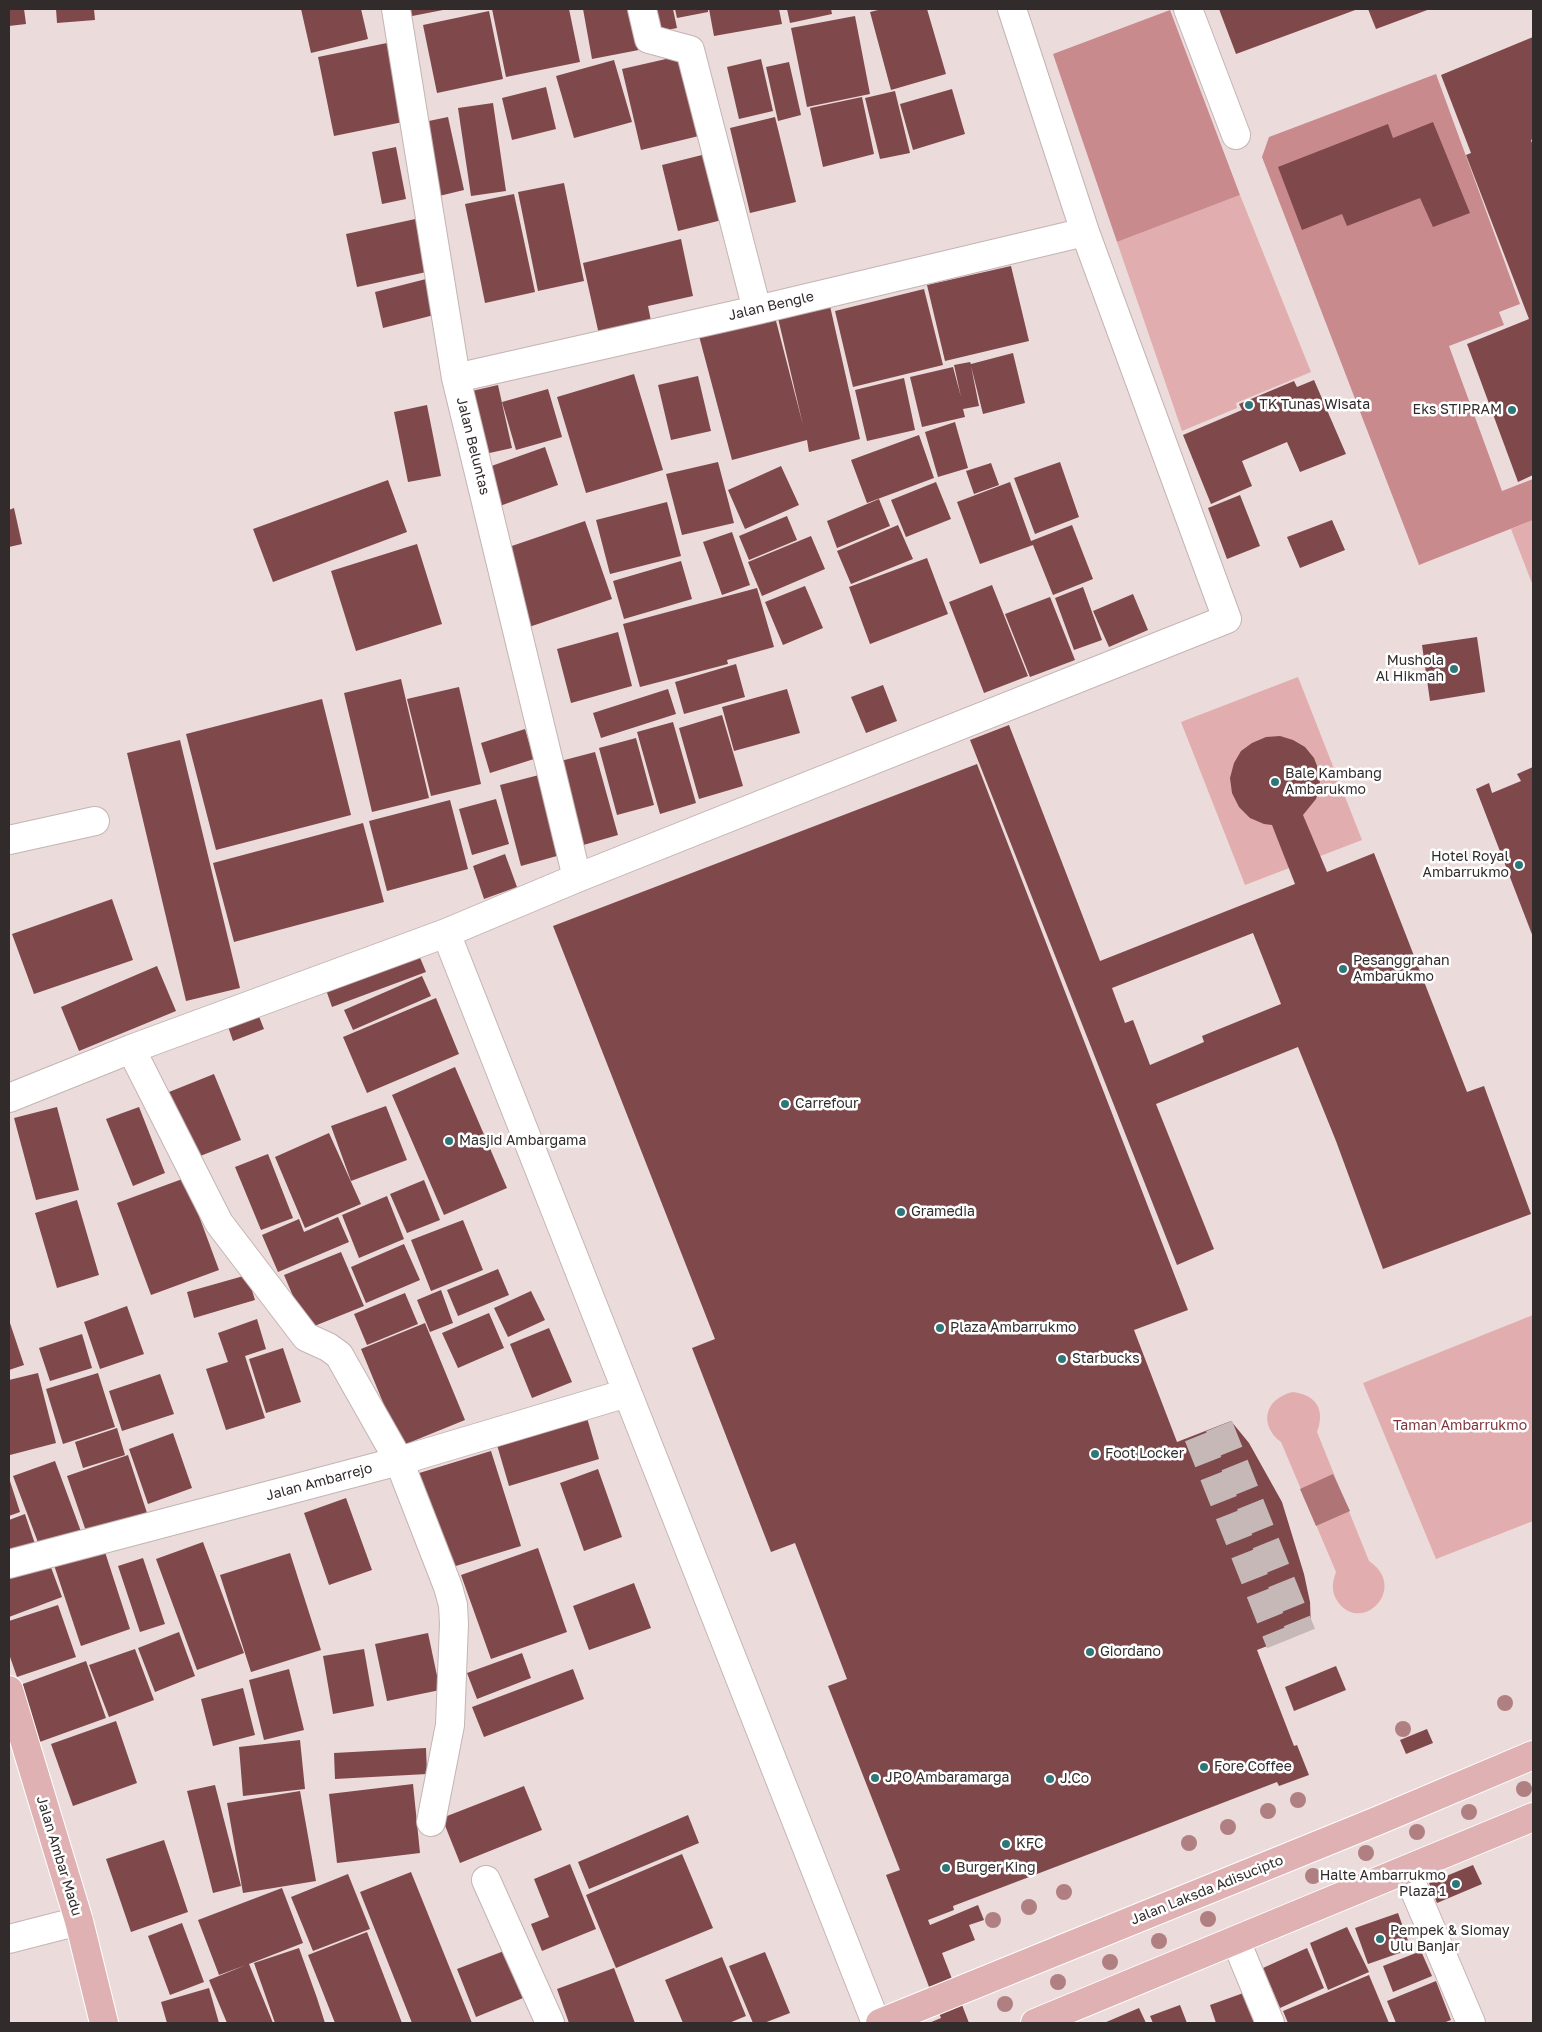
<!DOCTYPE html>
<html>
<head>
<meta charset="utf-8">
<style>
  body { margin:0 }
  #map { position:relative; width:1542px; height:2032px; overflow:hidden; background:#ecdbdb; font-family:"Golos Text",sans-serif }
  canvas { display:block }
  .frame { position:absolute; inset:0; border:10px solid #312b2b; pointer-events:none }
</style>
</head>
<body>
<div id="map">
<canvas width="1542" height="2032"></canvas>
<div class="frame"></div>
</div>
<script>
const g = document.querySelector('canvas').getContext('2d');
g.lineJoin = 'round';
function fill(path, color) { g.fillStyle = color; g.fill(path, 'evenodd'); }
function strokePath(path, color, width, dash) { g.strokeStyle = color; g.lineWidth = width; g.lineCap = dash ? 'butt' : 'round'; g.setLineDash(dash || []); g.stroke(path); }
function drawText(font, color, halo, rows, align = 'center') {
  g.font = font + ' "Golos Text",sans-serif'; g.lineWidth = 5; g.setLineDash([]); g.textBaseline = 'middle'; g.strokeStyle = halo; g.fillStyle = color; for (const [text, x, y, turn = 0] of rows) {
    g.save(); g.translate(x, y); g.rotate((+turn || 0) * Math.PI / 180); g.textAlign = isNaN(turn) ? turn : align; if (halo) g.strokeText(text, 0, 0); g.fillText(text, 0, 0); g.restore();
  }
}
const green = new Path2D(`
  M 1240,195 L 1311,372 L 1236,403 L 1237,408 L 1182,431 L 1117,242 Z
  M 1533,520 L 1533,586 L 1511,529 Z
  M 1298,677 L 1362,840 L 1245,885 L 1181,722 Z
  M 1533,1315 L 1533,1521 L 1436,1559 L 1363,1383 Z
  M 1293,1392 C 1317,1395 1325,1410 1317,1432 L 1369,1561 C 1409,1588 1362,1635 1338,1602 C 1331,1592 1332,1583 1336,1572 L 1281,1442 C 1258,1425 1265,1398 1293,1392 Z`);
const forest = new Path2D(`
  M 1170,10 L 1240,195 L 1117,242 L 1053,54 Z
  M 1436,74 L 1520,304 L 1499,312 L 1504,325 L 1449,346 L 1502,491 L 1533,479 L 1533,520 L 1419,565 L 1262,157 L 1269,137 Z`);
const water = new Path2D(`
  M 1333,1474 L 1350,1511 L 1316,1526 L 1300,1489 Z`);
const building = new Path2D(`
  M 9,9 L 24,9 L 26,24 L 9,26 Z
  M 56,9 L 94,9 L 95,20 L 57,23 Z
  M 301,9 L 361,9 L 368,39 L 311,53 Z
  M 401,9 L 443,9 L 443,10 L 402,18 Z
  M 492,9 L 569,9 L 580,62 L 506,77 Z
  M 583,9 L 637,9 L 644,49 L 592,59 Z
  M 648,9 L 673,9 L 677,28 L 652,33 Z
  M 675,9 L 708,9 L 708,12 L 677,18 Z
  M 709,9 L 779,9 L 782,24 L 714,36 Z
  M 787,9 L 831,9 L 832,14 L 790,23 Z
  M 882,9 L 927,9 L 946,74 L 891,90 L 870,12 Z
  M 1219,9 L 1358,9 L 1236,54 Z
  M 1368,9 L 1430,9 L 1376,29 Z
  M 489,11 L 503,79 L 437,93 L 423,25 Z
  M 855,16 L 870,94 L 807,107 L 791,28 Z
  M 1533,37 L 1533,139 L 1531,140 L 1533,146 L 1533,475 L 1518,482 L 1467,344 L 1529,319 L 1466,155 L 1471,153 L 1441,75 Z
  M 387,43 L 403,122 L 334,136 L 318,57 Z
  M 688,54 L 707,134 L 641,150 L 622,69 Z
  M 761,59 L 773,111 L 739,119 L 727,67 Z
  M 614,60 L 632,122 L 574,138 L 556,76 Z
  M 789,62 L 801,115 L 778,121 L 766,67 Z
  M 546,87 L 556,129 L 512,140 L 502,98 Z
  M 952,89 L 965,134 L 913,150 L 900,104 Z
  M 895,91 L 910,153 L 880,159 L 865,98 Z
  M 862,97 L 874,154 L 823,167 L 810,108 Z
  M 493,103 L 506,191 L 471,196 L 458,108 Z
  M 448,117 L 464,190 L 435,197 L 419,123 Z
  M 775,117 L 796,202 L 750,213 L 730,128 Z
  M 1433,122 L 1470,213 L 1433,227 L 1420,198 L 1347,226 L 1342,214 L 1302,230 L 1278,167 L 1388,124 L 1393,138 Z
  M 396,147 L 406,199 L 382,204 L 372,152 Z
  M 710,153 L 726,219 L 678,231 L 662,165 Z
  M 564,183 L 584,281 L 538,291 L 518,192 Z
  M 514,194 L 535,292 L 485,303 L 465,204 Z
  M 420,218 L 431,271 L 357,287 L 346,234 Z
  M 681,239 L 693,296 L 648,306 L 652,326 L 600,339 L 583,263 Z
  M 1011,266 L 1029,341 L 945,361 L 927,285 Z
  M 430,278 L 438,314 L 383,328 L 375,292 Z
  M 924,289 L 943,365 L 853,387 L 835,311 Z
  M 830,306 L 860,439 L 809,452 L 807,440 L 732,460 L 699,336 L 775,317 L 803,425 L 778,318 Z
  M 1013,353 L 1025,403 L 983,414 L 971,366 L 979,406 L 963,409 L 965,417 L 922,427 L 910,377 L 953,367 L 961,397 L 954,365 L 970,362 L 971,364 Z
  M 634,374 L 663,470 L 586,493 L 557,397 Z
  M 698,376 L 711,431 L 671,440 L 658,385 Z
  M 904,378 L 915,430 L 867,441 L 855,390 Z
  M 1314,380 L 1346,454 L 1300,472 L 1287,442 L 1242,461 L 1252,486 L 1211,504 L 1183,435 L 1242,410 L 1239,404 L 1294,381 L 1297,387 Z
  M 498,385 L 512,448 L 476,456 L 463,393 Z
  M 548,389 L 562,437 L 516,450 L 502,402 Z
  M 427,405 L 441,476 L 408,482 L 394,412 Z
  M 955,422 L 968,468 L 938,477 L 925,432 Z
  M 919,435 L 934,478 L 867,503 L 851,460 Z
  M 545,447 L 558,485 L 497,507 L 483,469 Z
  M 718,462 L 734,523 L 682,535 L 666,474 Z
  M 1060,462 L 1079,517 L 1035,534 L 1014,478 Z
  M 991,463 L 999,485 L 974,494 L 966,471 Z
  M 781,466 L 799,505 L 745,529 L 728,490 Z
  M 388,480 L 407,532 L 273,582 L 253,529 Z
  M 936,482 L 951,519 L 906,537 L 891,500 Z
  M 1010,482 L 1031,541 L 1072,525 L 1093,579 L 1053,595 L 1033,545 L 980,564 L 957,502 Z
  M 1240,495 L 1260,546 L 1227,559 L 1208,508 Z
  M 879,499 L 890,526 L 837,548 L 827,521 Z
  M 667,502 L 681,556 L 610,574 L 596,520 Z
  M 14,508 L 22,544 L 9,547 L 9,510 Z
  M 787,516 L 797,540 L 749,560 L 739,536 Z
  M 1332,520 L 1345,550 L 1300,568 L 1287,537 Z
  M 585,521 L 612,599 L 529,627 L 503,549 Z
  M 898,525 L 913,559 L 851,584 L 837,551 Z
  M 732,532 L 750,585 L 722,595 L 703,542 Z
  M 811,536 L 825,569 L 762,596 L 748,562 Z
  M 417,544 L 442,624 L 356,651 L 331,571 Z
  M 927,558 L 948,614 L 870,644 L 849,587 Z
  M 681,561 L 692,599 L 624,619 L 613,581 Z
  M 992,585 L 1028,676 L 984,693 L 949,602 Z
  M 805,586 L 823,628 L 783,645 L 765,602 Z
  M 1083,587 L 1102,640 L 1074,650 L 1055,598 Z
  M 757,588 L 774,647 L 727,660 L 728,664 L 640,687 L 623,624 Z
  M 1133,594 L 1148,630 L 1109,647 L 1093,611 Z
  M 1050,597 L 1075,660 L 1030,677 L 1005,614 Z
  M 618,632 L 632,686 L 571,703 L 557,649 Z
  M 1477,637 L 1485,692 L 1430,701 L 1422,645 Z
  M 736,664 L 745,697 L 684,714 L 675,682 Z
  M 401,679 L 429,798 L 372,812 L 344,693 Z
  M 883,685 L 897,721 L 866,733 L 851,697 Z
  M 459,687 L 481,784 L 431,796 L 407,699 Z
  M 668,689 L 676,714 L 601,738 L 593,713 Z
  M 787,689 L 800,733 L 734,751 L 722,707 Z
  M 322,699 L 351,815 L 216,850 L 186,734 Z
  M 722,715 L 743,786 L 699,799 L 679,728 Z
  M 673,722 L 696,803 L 660,814 L 637,732 Z
  M 1009,725 L 1100,961 L 1295,884 L 1272,825 L 1264,824 L 1250,818 L 1239,807 L 1232,793 L 1230,778 L 1234,763 L 1241,751 L 1252,743 L 1266,737 L 1280,736 L 1293,740 L 1305,747 L 1314,758 L 1319,771 L 1320,786 L 1316,799 L 1303,815 L 1327,872 L 1374,853 L 1467,1092 L 1484,1086 L 1531,1214 L 1383,1269 L 1336,1141 L 1298,1047 L 1156,1104 L 1214,1249 L 1177,1265 L 970,740 ZM 1253,933 L 1281,1004 L 1202,1036 L 1204,1042 L 1150,1065 L 1133,1020 L 1125,1023 L 1112,988 Z
  M 525,729 L 534,759 L 490,773 L 481,743 Z
  M 636,738 L 654,805 L 617,815 L 599,748 Z
  M 180,740 L 240,988 L 186,1001 L 127,753 Z
  M 595,752 L 618,835 L 580,846 L 557,762 Z
  M 977,764 L 1188,1310 L 1134,1330 L 1177,1442 L 1231,1421 L 1249,1443 L 1282,1502 L 1304,1574 L 1310,1602 L 1311,1629 L 1257,1650 L 1294,1746 L 1297,1745 L 1309,1775 L 1279,1786 L 1277,1782 L 1113,1845 L 953,1906 L 954,1910 L 928,1920 L 930,1925 L 978,1905 L 984,1920 L 969,1925 L 975,1940 L 942,1953 L 969,2023 L 929,2023 L 941,2018 L 886,1875 L 900,1870 L 828,1686 L 847,1679 L 795,1543 L 771,1552 L 692,1348 L 715,1339 L 553,926 Z
  M 1533,767 L 1533,937 L 1476,789 L 1489,783 L 1492,793 L 1521,781 L 1517,774 Z
  M 543,774 L 564,854 L 521,866 L 500,785 Z
  M 496,799 L 509,844 L 472,855 L 459,809 Z
  M 450,800 L 468,869 L 387,891 L 369,821 Z
  M 363,823 L 384,902 L 234,942 L 213,863 Z
  M 505,854 L 517,887 L 484,899 L 473,866 Z
  M 112,899 L 133,960 L 34,994 L 12,934 Z
  M 416,948 L 426,972 L 332,1007 L 324,984 Z
  M 157,966 L 176,1011 L 79,1051 L 61,1007 Z
  M 422,976 L 431,996 L 353,1030 L 344,1010 Z
  M 436,998 L 459,1054 L 367,1093 L 343,1037 Z
  M 254,1004 L 264,1029 L 233,1041 L 224,1015 Z
  M 455,1067 L 507,1188 L 444,1215 L 392,1095 Z
  M 214,1074 L 241,1140 L 190,1160 L 164,1094 Z
  M 386,1106 L 407,1160 L 351,1181 L 331,1126 Z
  M 57,1107 L 79,1190 L 36,1200 L 14,1118 Z
  M 139,1107 L 165,1173 L 133,1186 L 106,1119 Z
  M 329,1133 L 361,1204 L 305,1228 L 275,1157 Z
  M 268,1154 L 293,1218 L 261,1230 L 235,1167 Z
  M 185,1178 L 219,1270 L 151,1295 L 117,1203 Z
  M 424,1180 L 440,1220 L 407,1233 L 390,1194 Z
  M 387,1196 L 404,1239 L 359,1258 L 342,1215 Z
  M 77,1200 L 99,1275 L 57,1288 L 35,1213 Z
  M 338,1217 L 349,1242 L 278,1272 L 262,1235 L 299,1219 L 304,1232 Z
  M 463,1220 L 483,1270 L 431,1291 L 411,1240 Z
  M 404,1244 L 420,1280 L 366,1303 L 351,1267 Z
  M 341,1252 L 364,1306 L 307,1329 L 284,1275 Z
  M 498,1269 L 509,1295 L 458,1316 L 447,1290 Z
  M 247,1275 L 255,1300 L 194,1318 L 187,1292 Z
  M 441,1290 L 453,1323 L 430,1332 L 417,1300 Z
  M 531,1291 L 545,1320 L 508,1337 L 494,1308 Z
  M 405,1293 L 418,1324 L 367,1345 L 354,1314 Z
  M 127,1306 L 144,1354 L 100,1369 L 84,1322 Z
  M 489,1313 L 504,1348 L 458,1368 L 442,1333 Z
  M 257,1319 L 266,1349 L 245,1356 L 265,1418 L 226,1430 L 206,1369 L 228,1362 L 218,1333 Z
  M 9,1320 L 24,1365 L 9,1370 Z
  M 425,1323 L 465,1420 L 401,1446 L 361,1349 Z
  M 549,1328 L 572,1382 L 532,1398 L 510,1344 Z
  M 82,1334 L 92,1368 L 50,1381 L 39,1348 Z
  M 283,1348 L 301,1402 L 266,1413 L 249,1359 Z
  M 38,1373 L 56,1443 L 10,1455 L 9,1380 Z
  M 98,1373 L 115,1427 L 63,1444 L 46,1389 Z
  M 160,1374 L 174,1414 L 122,1431 L 109,1391 Z
  M 587,1418 L 599,1459 L 509,1486 L 497,1445 Z
  M 117,1428 L 125,1455 L 83,1468 L 75,1442 Z
  M 173,1433 L 192,1488 L 148,1504 L 129,1449 Z
  M 491,1451 L 521,1546 L 446,1569 L 416,1474 Z
  M 128,1455 L 148,1516 L 88,1537 L 67,1476 Z
  M 55,1461 L 83,1537 L 42,1553 L 13,1476 Z
  M 598,1469 L 622,1537 L 584,1551 L 560,1483 Z
  M 9,1478 L 20,1512 L 9,1516 Z
  M 346,1498 L 372,1570 L 329,1585 L 304,1513 Z
  M 25,1514 L 37,1550 L 9,1560 L 9,1520 Z
  M 203,1542 L 244,1653 L 197,1670 L 156,1559 Z
  M 538,1548 L 567,1632 L 491,1659 L 461,1575 Z
  M 104,1549 L 130,1629 L 81,1646 L 54,1565 Z
  M 290,1553 L 321,1650 L 251,1672 L 220,1575 Z
  M 143,1558 L 165,1624 L 140,1632 L 118,1566 Z
  M 49,1562 L 62,1597 L 9,1617 L 9,1577 Z
  M 634,1583 L 651,1628 L 589,1650 L 573,1606 Z
  M 58,1605 L 76,1657 L 17,1677 L 9,1654 L 9,1621 Z
  M 179,1632 L 195,1676 L 155,1692 L 138,1648 Z
  M 428,1633 L 440,1690 L 387,1701 L 375,1644 Z
  M 135,1649 L 154,1700 L 109,1717 L 89,1665 Z
  M 364,1649 L 374,1706 L 333,1714 L 323,1656 Z
  M 522,1653 L 531,1678 L 477,1699 L 467,1673 Z
  M 86,1661 L 106,1718 L 23,1748 L 9,1689 Z
  M 1336,1666 L 1346,1690 L 1294,1711 L 1285,1687 Z
  M 289,1669 L 304,1730 L 264,1740 L 249,1680 Z
  M 573,1669 L 584,1699 L 484,1737 L 472,1707 Z
  M 243,1688 L 255,1735 L 213,1746 L 201,1699 Z
  M 116,1721 L 137,1783 L 73,1806 L 51,1744 Z
  M 1427,1729 L 1433,1743 L 1406,1754 L 1400,1740 Z
  M 300,1740 L 305,1789 L 243,1796 L 239,1747 Z
  M 426,1748 L 427,1774 L 335,1779 L 334,1753 Z
  M 413,1784 L 420,1853 L 337,1863 L 329,1794 Z
  M 215,1785 L 241,1886 L 213,1893 L 187,1791 Z
  M 524,1786 L 542,1830 L 460,1863 L 442,1818 Z
  M 300,1791 L 316,1881 L 243,1893 L 227,1803 Z
  M 688,1815 L 699,1843 L 589,1889 L 578,1862 Z
  M 164,1840 L 188,1912 L 131,1932 L 106,1859 Z
  M 682,1854 L 713,1928 L 616,1968 L 586,1895 Z
  M 570,1864 L 596,1929 L 542,1951 L 531,1924 L 549,1917 L 534,1879 Z
  M 1473,1865 L 1482,1884 L 1437,1903 L 1429,1883 Z
  M 411,1872 L 472,2023 L 412,2023 L 360,1892 Z
  M 348,1874 L 370,1929 L 313,1951 L 291,1897 Z
  M 282,1888 L 303,1943 L 249,1964 L 273,2023 L 227,2023 L 209,1980 L 246,1965 L 219,1975 L 198,1920 Z
  M 1398,1913 L 1411,1949 L 1368,1964 L 1355,1928 Z
  M 182,1923 L 204,1982 L 170,1995 L 148,1936 Z
  M 1347,1927 L 1369,1972 L 1328,1990 L 1310,1943 Z
  M 367,1932 L 402,2023 L 335,2023 L 308,1955 Z
  M 299,1948 L 317,1998 L 325,2023 L 275,2023 L 254,1963 Z
  M 1307,1948 L 1324,1988 L 1280,2008 L 1263,1968 Z
  M 504,1951 L 523,1998 L 476,2017 L 457,1969 Z
  M 1421,1951 L 1432,1976 L 1393,1992 L 1383,1966 Z
  M 765,1952 L 790,2013 L 764,2023 L 753,2023 L 729,1966 Z
  M 722,1957 L 746,2016 L 729,2023 L 683,2023 L 665,1980 Z
  M 614,1968 L 635,2023 L 569,2023 L 557,1989 Z
  M 1369,1975 L 1389,2023 L 1288,2023 L 1283,2011 Z
  M 1436,1981 L 1451,2020 L 1443,2023 L 1396,2023 L 1387,2001 Z
  M 209,1988 L 219,2023 L 167,2023 L 161,2002 Z
  M 1249,1991 L 1260,2023 L 1216,2023 L 1210,2005 Z
  M 1180,2005 L 1187,2023 L 1153,2023 L 1150,2016 Z
  M 1139,2008 L 1146,2023 L 1104,2023 Z`);
const minorTunnel = new Path2D(`
  M 1219,1426 L 1302,1634
  M 1198,1436 L 1280,1643`);
const minor = new Path2D(`
  M 396,9 L 456,378 L 577,878
  M 642,9 L 649,39 L 690,50 L 757,310
  M 1188,9 L 1236,135
  M 456,378 L 757,310 L 1085,232
  M 9,840 L 95,821
  M 446,933 L 876,2023
  M 131,1049 L 219,1223 L 306,1337 L 328,1347 L 339,1355 L 399,1461 L 448,1587 L 453,1605 L 454,1624 L 450,1725 L 431,1822
  M 9,1098 L 131,1049 L 446,933 L 577,878 L 1227,619 L 1085,232 L 1012,9
  M 9,1564 L 399,1461 L 627,1393
  M 1406,1870 L 1471,2023
  M 486,1880 L 550,2023
  M 9,1939 L 79,1921
  M 1236,1941 L 1270,2023`);
const major = new Path2D(`
  M 9,1690 L 79,1921 L 104,2023
  M 880,2023 L 1377,1821 L 1533,1755
  M 1035,2023 L 1533,1817`);
const trees = [
  [1505,1703],
  [1403,1729],
  [1524,1789],
  [1298,1800],
  [1268,1811],
  [1469,1812],
  [1228,1827],
  [1417,1832],
  [1189,1843],
  [1366,1853],
  [1313,1876],
  [1064,1892],
  [1029,1907],
  [1208,1919],
  [993,1920],
  [1159,1941],
  [1110,1962],
  [1058,1982],
  [1005,2004]
];
const markers = [
  [1249,405,5,"#2d7779"],
  [1512,410,5,"#2d7779"],
  [1454,669,5,"#2d7779"],
  [1275,782,5,"#2d7779"],
  [1519,865,5,"#2d7779"],
  [1343,969,5,"#2d7779"],
  [785,1104,5,"#2d7779"],
  [449,1141,5,"#2d7779"],
  [901,1212,5,"#2d7779"],
  [940,1328,5,"#2d7779"],
  [1062,1359,5,"#2d7779"],
  [1095,1454,5,"#2d7779"],
  [1090,1652,5,"#2d7779"],
  [1204,1767,5,"#2d7779"],
  [875,1778,5,"#2d7779"],
  [1050,1779,5,"#2d7779"],
  [1006,1844,5,"#2d7779"],
  [946,1868,5,"#2d7779"],
  [1456,1884,5,"#2d7779"],
  [1380,1939,5,"#2d7779"]
];
const streetNames = [
  ["Jalan Bengle",771,306,-13],
  ["Jalan Beluntas",473,446,76],
  ["Jalan Ambarrejo",319,1482,-15],
  ["Jalan Ambar Madu",59,1856,73],
  ["Jalan Laksda Adisucipto",1207,1890,-22]
];
const poiNames = [
  ["TK Tunas Wisata",1259,405],
  ["Eks STIPRAM",1502,410,"right"],
  ["Mushola",1444,661,"right"],
  ["Al Hikmah",1444,677,"right"],
  ["Bale Kambang",1285,774],
  ["Ambarukmo",1285,790],
  ["Hotel Royal",1509,857,"right"],
  ["Ambarrukmo",1509,873,"right"],
  ["Pesanggrahan",1353,961],
  ["Ambarukmo",1353,977],
  ["Carrefour",795,1104],
  ["Masjid Ambargama",459,1141],
  ["Gramedia",911,1212],
  ["Plaza Ambarrukmo",950,1328],
  ["Starbucks",1072,1359],
  ["Foot Locker",1105,1454],
  ["Giordano",1100,1652],
  ["Fore Coffee",1214,1767],
  ["JPO Ambaramarga",885,1778],
  ["J.Co",1060,1779],
  ["KFC",1016,1844],
  ["Burger King",956,1868],
  ["Halte Ambarrukmo",1446,1876,"right"],
  ["Plaza 1",1446,1892,"right"],
  ["Pempek & Siomay",1390,1931],
  ["Ulu Banjar",1390,1947]
];
const parkNames = [
  ["Taman Ambarrukmo",1460,1426]
];
fill(green, '#e1adae');
fill(forest, '#c88a8c');
fill(water, '#af7476');
fill(building, '#7f484b');
strokePath(minorTunnel, '#c7b8b8', 28, [28, 14]);
strokePath(minor, '#c4b4b4', 30);
strokePath(major, '#fff', 30);
strokePath(minor, '#fff', 28);
strokePath(major, '#dfb1b3', 28);
g.fillStyle = '#b07f82';
for (const [x, y] of trees) { g.beginPath(); g.arc(x, y, 8, 0, 2 * Math.PI); g.fill(); }
for (const [x, y, r, color] of markers) { const dot = new Path2D(); dot.arc(x, y, r, 0, 2 * Math.PI); g.fillStyle = color; g.fill(dot); strokePath(dot, '#fff', 2); }
drawText('14px', '#312b2b', '#fff', streetNames);
drawText('14px', '#312b2b', '#fff', poiNames, 'left');
drawText('14px', '#7f333a', '#fff', parkNames);
</script>
</body>
</html>
